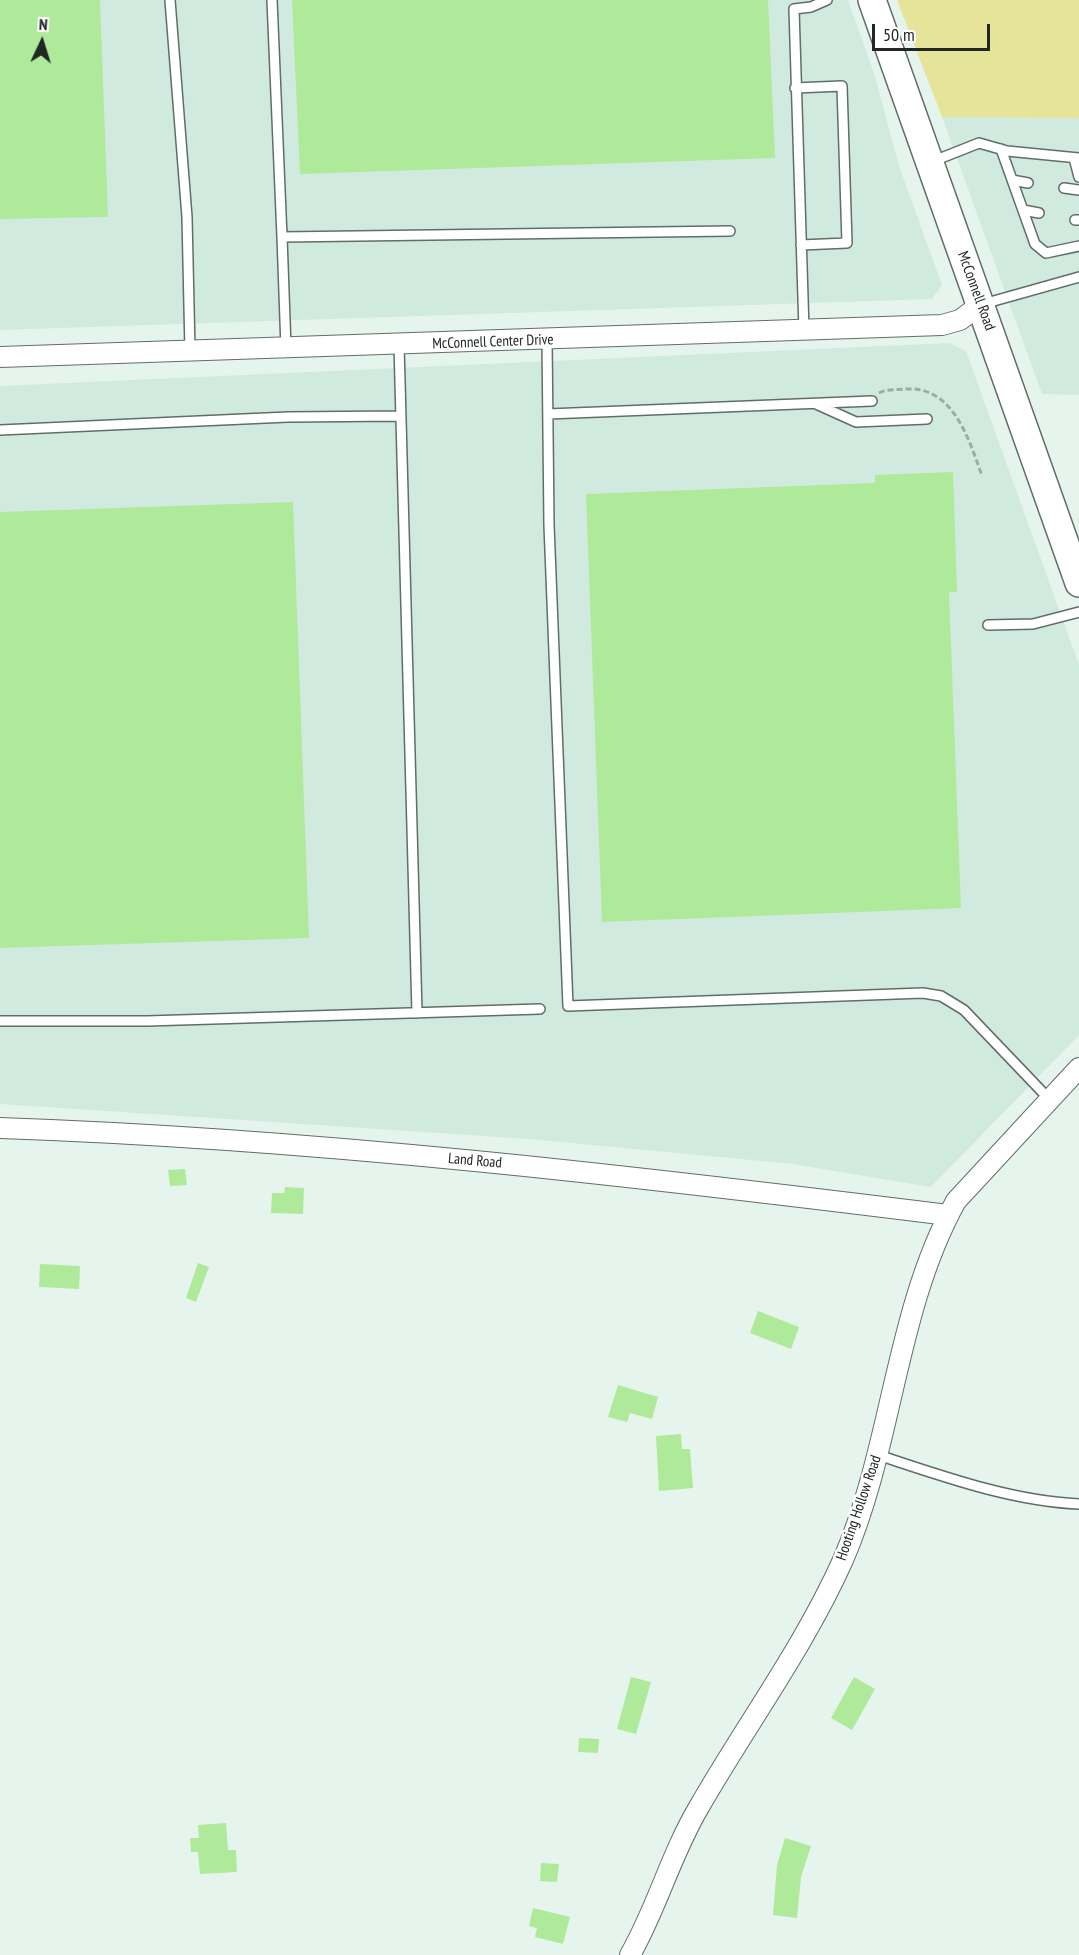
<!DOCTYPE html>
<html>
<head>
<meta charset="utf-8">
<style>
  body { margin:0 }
  #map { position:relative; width:1079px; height:1955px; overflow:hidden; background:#e5f5ee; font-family:"PT Sans Narrow",sans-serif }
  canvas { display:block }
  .north { position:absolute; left:12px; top:12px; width:60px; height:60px; -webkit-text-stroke:4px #fff; paint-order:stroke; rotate:4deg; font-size:16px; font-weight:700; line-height:24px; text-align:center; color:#212724 }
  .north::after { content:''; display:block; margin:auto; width:21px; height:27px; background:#212724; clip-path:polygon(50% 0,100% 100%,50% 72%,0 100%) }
  .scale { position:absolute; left:872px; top:24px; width:118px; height:27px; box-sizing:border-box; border:3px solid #212724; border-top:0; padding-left:8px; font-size:18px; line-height:21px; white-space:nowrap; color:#212724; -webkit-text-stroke:4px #fff; paint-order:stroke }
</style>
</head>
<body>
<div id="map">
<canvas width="1079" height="1955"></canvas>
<div class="north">N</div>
<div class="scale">50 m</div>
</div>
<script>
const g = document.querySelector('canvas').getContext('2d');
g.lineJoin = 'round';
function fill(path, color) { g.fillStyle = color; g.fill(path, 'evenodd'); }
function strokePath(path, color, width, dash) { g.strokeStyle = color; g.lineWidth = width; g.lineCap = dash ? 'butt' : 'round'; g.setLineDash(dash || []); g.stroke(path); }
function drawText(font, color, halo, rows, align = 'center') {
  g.font = font + ' "PT Sans Narrow",sans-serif'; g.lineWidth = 5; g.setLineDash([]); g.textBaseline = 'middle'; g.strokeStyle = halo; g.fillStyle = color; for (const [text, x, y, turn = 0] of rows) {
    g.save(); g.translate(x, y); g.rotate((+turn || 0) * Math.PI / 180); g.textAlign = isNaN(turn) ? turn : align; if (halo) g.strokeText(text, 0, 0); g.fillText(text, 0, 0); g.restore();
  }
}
const built = new Path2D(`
  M 0,0 L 848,0 L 874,73 L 899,166 L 942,285 L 932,299 L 0,330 Z
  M 942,117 L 1079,118 L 1079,395 L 1042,394 Z
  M 949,343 L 966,351 L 1079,665 L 1079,1035 L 931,1187 L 793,1164 L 529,1139 L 0,1104 L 0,386 Z`);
const green = new Path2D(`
  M 897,0 L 1079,0 L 1079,118 L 942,117 Z`);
const building = new Path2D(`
  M 0,0 L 100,0 L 108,217 L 0,219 Z
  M 292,0 L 768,0 L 775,158 L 300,174 Z
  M 953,472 L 957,592 L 949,592 L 961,908 L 602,922 L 586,494 L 875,483 L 875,475 Z
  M 293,502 L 309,938 L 0,948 L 0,512 Z
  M 185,1169 L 187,1185 L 170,1186 L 168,1170 Z
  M 285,1187 L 304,1188 L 303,1214 L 271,1213 L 272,1193 L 284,1193 Z
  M 198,1263 L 209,1267 L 196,1302 L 186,1298 Z
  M 40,1264 L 80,1266 L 79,1289 L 39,1287 Z
  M 758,1311 L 799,1327 L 791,1349 L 750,1333 Z
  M 618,1385 L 658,1397 L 652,1419 L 630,1413 L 627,1422 L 608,1417 Z
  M 681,1434 L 682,1449 L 690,1449 L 693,1488 L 659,1491 L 656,1436 Z
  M 631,1677 L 651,1682 L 636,1734 L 617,1729 Z
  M 854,1677 L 875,1689 L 852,1730 L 831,1718 Z
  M 579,1738 L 599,1739 L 598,1753 L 578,1752 Z
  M 226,1823 L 228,1850 L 236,1850 L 237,1872 L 200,1874 L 198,1852 L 191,1852 L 190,1838 L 199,1838 L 198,1825 Z
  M 785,1838 L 811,1846 L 801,1877 L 797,1918 L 773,1915 L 777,1865 Z
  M 541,1863 L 559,1864 L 557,1882 L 540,1881 Z
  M 533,1908 L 570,1917 L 563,1944 L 535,1937 L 537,1928 L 529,1926 Z`);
const path = new Path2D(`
  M 879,393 C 886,389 897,390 906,389 C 953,386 969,439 982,476`);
const lane = new Path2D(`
  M 170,0 L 187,217 L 190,351
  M 272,0 L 282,237
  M 795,88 L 842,86 L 847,243 L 801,245
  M 1001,149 L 1035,244 L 1046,253 L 1079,246
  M 1074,158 L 1079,177
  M 931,162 L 979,143 L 1007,151 L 1079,158
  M 1012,180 L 1028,183
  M 1064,188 L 1079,190
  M 1023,210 L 1039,213
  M 1075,220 L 1079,220
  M 983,304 L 1079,277
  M 804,330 L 794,9 L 811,7 L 827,0
  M 547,340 L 549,525 L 568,1006 L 923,993 L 941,996 L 964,1010 L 1050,1100
  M 399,345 L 417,1013
  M 286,348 L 282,237 L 730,231
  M 816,404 L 856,422 L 927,419
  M 548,414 L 872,401
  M 0,430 L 288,417 L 400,416
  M 988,625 L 1033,624 L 1079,612
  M 0,1021 L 147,1021 L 540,1009
  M 878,1455 C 942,1476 1011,1501 1079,1504`);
const street = new Path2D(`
  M 0,357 L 942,325 L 960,320 L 980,305
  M 0,1128 C 318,1139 633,1176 948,1215
  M 630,1955 C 657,1908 671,1854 699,1807 C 746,1725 804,1647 843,1560 C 893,1445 895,1311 956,1201 L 1079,1068`);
const secondary = new Path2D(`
  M 872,0 L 1079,583`);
const streetNames = [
  ["McConnell Road",976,291,70],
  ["McConnell Center Drive",493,342,-2],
  ["Land Road",475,1161,5],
  ["Hooting Hollow Road",859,1508,-71]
];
fill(built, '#d1eadf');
fill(green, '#e5e498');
fill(building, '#afea9a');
strokePath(lane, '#606e68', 12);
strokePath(street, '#606e68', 22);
strokePath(secondary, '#606e68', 30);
strokePath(path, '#9eaaa5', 3, [6, 3]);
strokePath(lane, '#fff', 9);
strokePath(street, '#fff', 20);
strokePath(secondary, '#fff', 27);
drawText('15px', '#212724', '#fff', streetNames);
</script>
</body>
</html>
